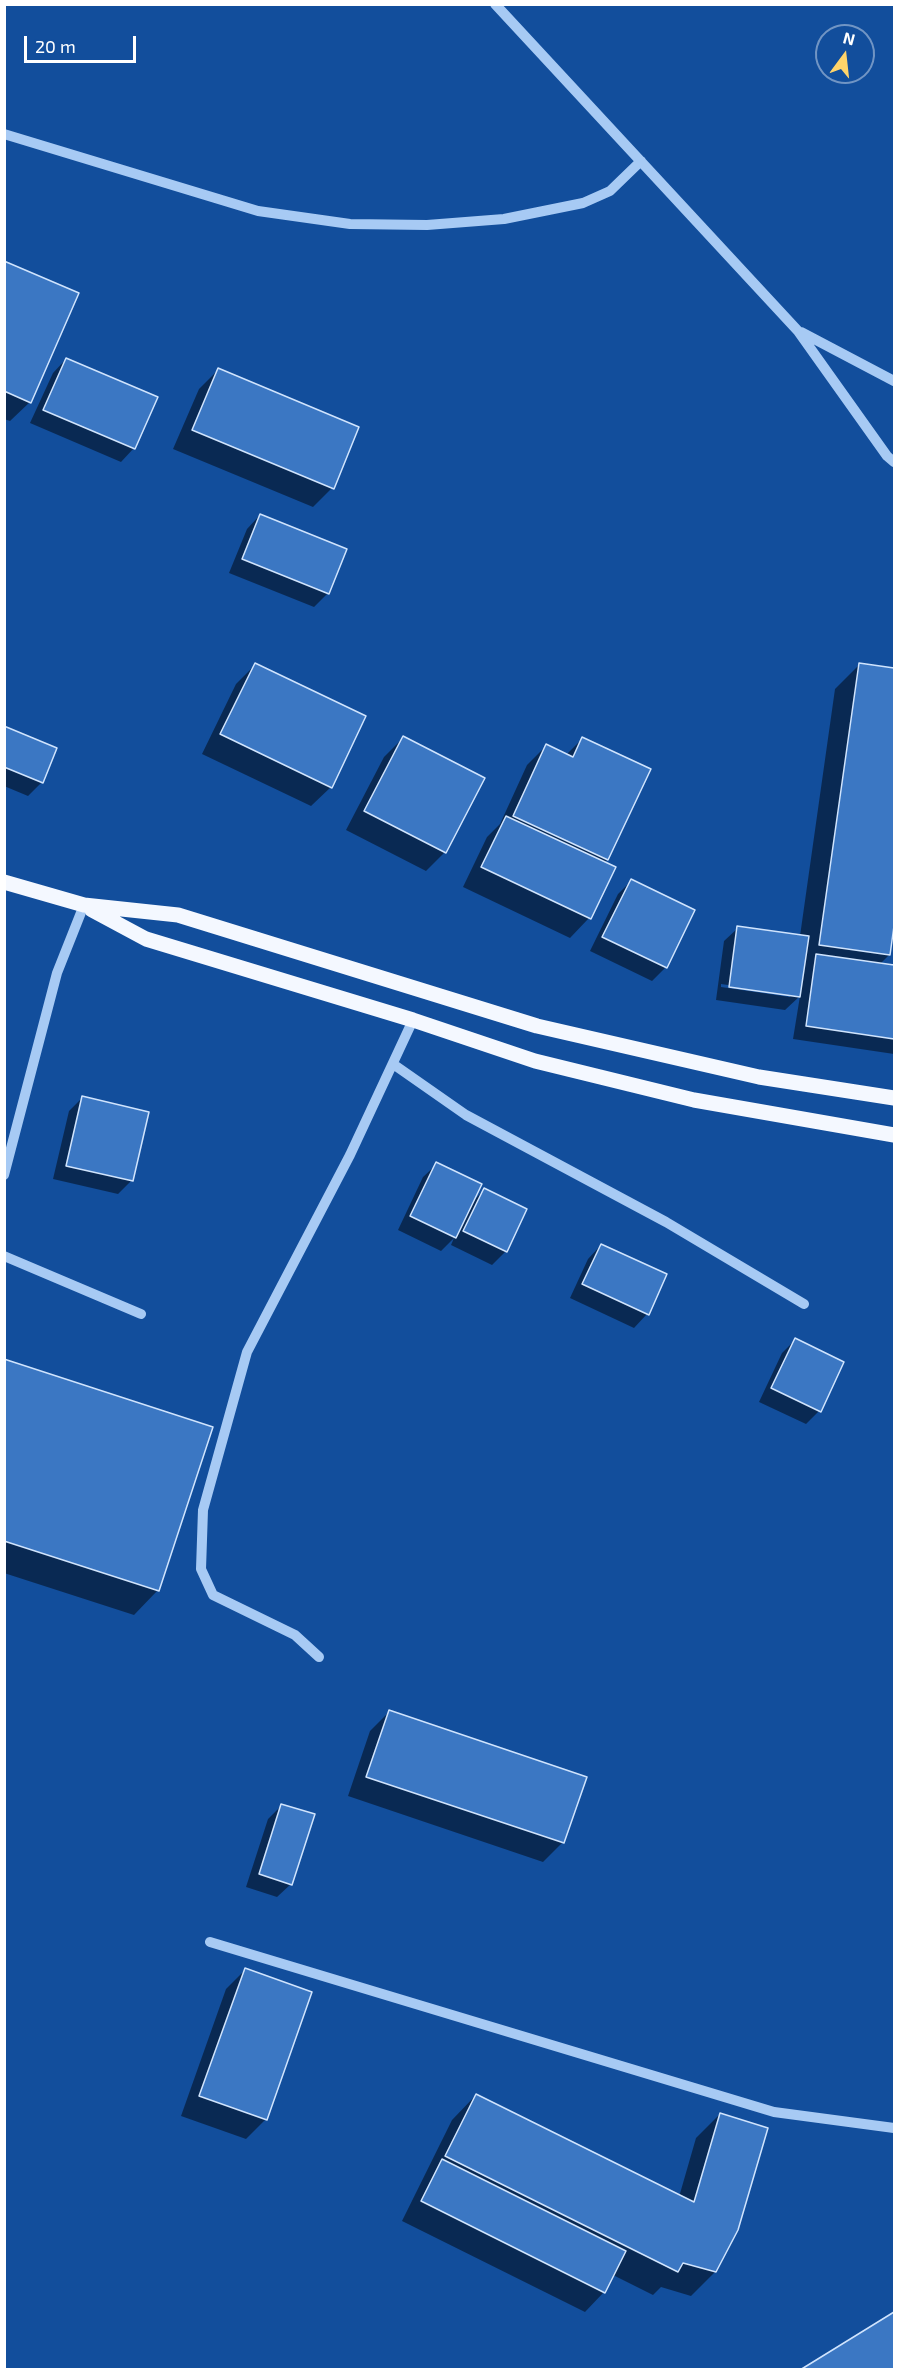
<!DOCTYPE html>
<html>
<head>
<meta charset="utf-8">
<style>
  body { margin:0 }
  #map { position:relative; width:899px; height:2374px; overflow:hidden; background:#124e9c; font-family:"Exo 2",sans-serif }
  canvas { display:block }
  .frame { position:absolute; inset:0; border:6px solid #fff; pointer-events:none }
  .north { position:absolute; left:815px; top:24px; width:60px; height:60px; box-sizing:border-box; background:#124e9c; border:2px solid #7195c4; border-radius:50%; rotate:15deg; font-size:16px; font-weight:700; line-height:24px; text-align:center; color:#fff }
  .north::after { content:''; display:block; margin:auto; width:21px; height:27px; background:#ffd46a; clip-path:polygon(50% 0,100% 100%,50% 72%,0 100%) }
  .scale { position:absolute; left:24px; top:36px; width:112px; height:27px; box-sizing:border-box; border:3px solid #fff; border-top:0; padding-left:8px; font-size:18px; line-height:21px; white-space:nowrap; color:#fff; -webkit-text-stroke:4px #124e9c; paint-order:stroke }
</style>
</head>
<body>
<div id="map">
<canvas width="899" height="2374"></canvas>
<div class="frame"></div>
<div class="north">N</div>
<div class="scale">20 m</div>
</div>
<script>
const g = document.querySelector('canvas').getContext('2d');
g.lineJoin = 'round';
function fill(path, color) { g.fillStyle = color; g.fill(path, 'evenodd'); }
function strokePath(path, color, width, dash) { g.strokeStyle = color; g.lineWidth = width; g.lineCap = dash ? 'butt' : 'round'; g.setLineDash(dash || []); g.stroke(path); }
const shadow = new Path2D(`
  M 4,263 L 30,402 L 10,421 L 4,419 Z
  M 66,359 L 134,448 L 121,462 L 30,423 L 53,373 Z
  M 218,370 L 332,488 L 313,507 L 173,449 L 199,389 Z
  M 260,515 L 328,593 L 314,607 L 229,573 L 247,529 Z
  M 255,665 L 331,787 L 311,806 L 202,754 L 236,684 Z
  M 859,665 L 894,670 L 894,915 L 889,955 L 880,964 L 894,966 L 894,1054 L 793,1039 L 800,996 L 785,1010 L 716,1000 L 724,941 L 738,928 L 800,936 L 835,689 ZM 721,984 L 790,994 L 790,997 L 721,987 Z
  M 4,728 L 42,782 L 28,796 L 4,786 Z
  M 403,738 L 445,852 L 426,871 L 346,830 L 384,757 Z
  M 582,739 L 607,860 L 604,863 L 589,918 L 570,938 L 463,887 L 487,837 L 500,824 L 527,765 L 546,746 L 566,755 Z
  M 631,881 L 693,910 L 665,968 L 652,981 L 590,951 L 618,894 Z
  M 83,1097 L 147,1113 L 131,1181 L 118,1194 L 53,1179 L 69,1111 Z
  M 437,1164 L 471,1203 L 484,1190 L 506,1251 L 492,1265 L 451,1245 L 454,1238 L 441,1251 L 398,1230 L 423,1177 Z
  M 601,1245 L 666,1275 L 647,1314 L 634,1328 L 570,1298 L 588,1259 Z
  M 795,1340 L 819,1411 L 806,1424 L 759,1402 L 782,1353 Z
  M 4,1361 L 158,1590 L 134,1615 L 4,1573 Z
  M 389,1712 L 563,1842 L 543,1862 L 348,1796 L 370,1731 Z
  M 282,1805 L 291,1884 L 277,1897 L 246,1887 L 268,1819 Z
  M 245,1970 L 310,1993 L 265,2120 L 246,2139 L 181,2116 L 226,1989 Z
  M 476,2095 L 679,2197 L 696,2138 L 720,2114 L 715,2272 L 691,2296 L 661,2287 L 653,2295 L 613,2275 L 604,2292 L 585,2312 L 402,2221 L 452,2120 Z
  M 894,2314 L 894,2370 L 803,2370 Z`);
const building = new Path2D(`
  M 4,261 L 79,293 L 31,403 L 4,391 Z
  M 66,358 L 158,397 L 135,449 L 43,410 Z
  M 218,368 L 359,427 L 334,489 L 192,430 Z
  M 260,514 L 347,549 L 329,594 L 242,559 Z
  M 255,663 L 366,716 L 332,788 L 220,734 Z
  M 859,663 L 894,668 L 894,926 L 890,955 L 819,945 Z
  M 4,726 L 57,748 L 43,783 L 4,767 Z
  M 403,736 L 485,778 L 446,853 L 364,811 Z
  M 582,737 L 651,769 L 608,860 L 513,816 L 546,744 L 573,757 Z
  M 506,816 L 616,867 L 591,919 L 481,867 Z
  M 631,879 L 695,910 L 667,968 L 602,937 Z
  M 737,926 L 809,936 L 800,997 L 729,987 Z
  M 816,954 L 894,965 L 894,1039 L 806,1026 Z
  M 82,1096 L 149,1112 L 133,1181 L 66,1166 Z
  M 436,1162 L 482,1184 L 456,1238 L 410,1216 Z
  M 484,1188 L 527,1209 L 507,1252 L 463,1231 Z
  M 601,1244 L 667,1274 L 649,1315 L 582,1284 Z
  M 795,1338 L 844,1362 L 821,1412 L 771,1388 Z
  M 4,1359 L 213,1427 L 159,1591 L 4,1541 Z
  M 389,1710 L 587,1777 L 564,1843 L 366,1777 Z
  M 281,1804 L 315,1814 L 292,1885 L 259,1874 Z
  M 245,1968 L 312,1992 L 267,2120 L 199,2096 Z
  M 476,2094 L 694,2202 L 720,2113 L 768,2128 L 738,2230 L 716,2272 L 683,2263 L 678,2272 L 445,2156 Z
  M 442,2159 L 626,2251 L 605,2293 L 421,2201 Z
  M 894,2312 L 894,2370 L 800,2370 Z`);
const minor = new Path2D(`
  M 495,4 L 798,331 L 887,456 L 894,462
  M 4,134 L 258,211 L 350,224 L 427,225 L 504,219 L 583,203 L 610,191 L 641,161
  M 801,332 L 894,381
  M 393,1064 L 466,1115 L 666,1222 L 804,1304
  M 4,1175 L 57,973 L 84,905
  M 4,1256 L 141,1314
  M 319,1657 L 295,1635 L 213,1595 L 201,1569 L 203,1510 L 247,1352 L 350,1155 L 413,1020
  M 210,1942 L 774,2112 L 894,2128`);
const major = new Path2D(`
  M 4,882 L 84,905 L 178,915 L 537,1026 L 759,1077 L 894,1098
  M 92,910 L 146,939 L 413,1020 L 535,1061 L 694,1100 L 894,1135`);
fill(shadow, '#0007');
fill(building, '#3b77c3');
strokePath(building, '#d0e4fd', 1.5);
strokePath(minor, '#a7caf4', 10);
strokePath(major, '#f4f8ff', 15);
</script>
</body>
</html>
